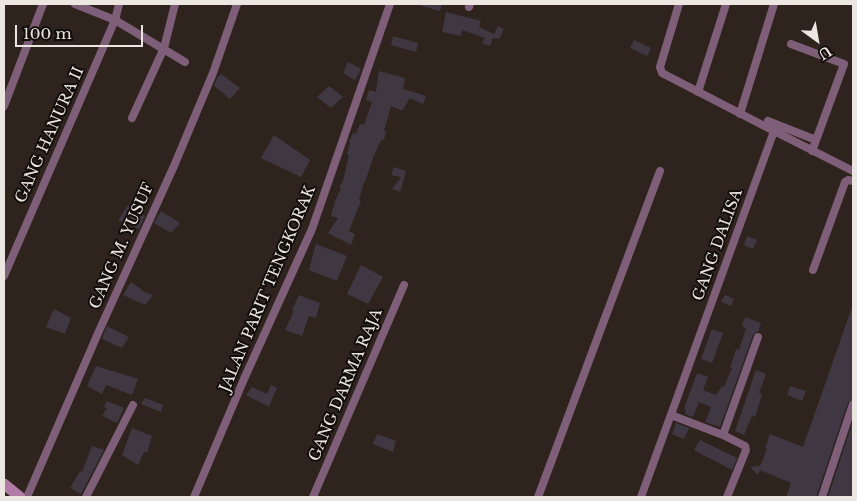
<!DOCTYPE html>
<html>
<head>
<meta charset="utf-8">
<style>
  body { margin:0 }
  #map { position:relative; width:857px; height:501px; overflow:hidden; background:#2e241d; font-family:"Libre Baskerville",serif }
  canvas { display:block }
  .frame { position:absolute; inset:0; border:5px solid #ece6e1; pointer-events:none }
  .north { position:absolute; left:792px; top:15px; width:50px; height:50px; -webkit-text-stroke:4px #120e0b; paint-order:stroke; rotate:148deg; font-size:14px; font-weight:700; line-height:20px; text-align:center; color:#ece6e1 }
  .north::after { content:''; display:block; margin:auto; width:18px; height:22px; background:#ece6e1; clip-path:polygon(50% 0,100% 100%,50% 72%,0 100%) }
  .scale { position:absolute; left:15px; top:25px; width:128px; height:22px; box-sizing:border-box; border:2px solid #ece6e1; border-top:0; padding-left:6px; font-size:15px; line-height:18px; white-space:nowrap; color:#ece6e1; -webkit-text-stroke:4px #120e0b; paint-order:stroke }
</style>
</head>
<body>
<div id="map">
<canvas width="857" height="501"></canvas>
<div class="frame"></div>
<div class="north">U</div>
<div class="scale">100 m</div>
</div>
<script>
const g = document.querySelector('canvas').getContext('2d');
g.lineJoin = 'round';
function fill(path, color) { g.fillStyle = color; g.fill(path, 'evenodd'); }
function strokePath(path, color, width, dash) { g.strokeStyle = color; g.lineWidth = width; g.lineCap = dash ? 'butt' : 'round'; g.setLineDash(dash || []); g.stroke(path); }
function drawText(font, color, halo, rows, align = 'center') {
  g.font = font + ' "Libre Baskerville",serif'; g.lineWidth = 4; g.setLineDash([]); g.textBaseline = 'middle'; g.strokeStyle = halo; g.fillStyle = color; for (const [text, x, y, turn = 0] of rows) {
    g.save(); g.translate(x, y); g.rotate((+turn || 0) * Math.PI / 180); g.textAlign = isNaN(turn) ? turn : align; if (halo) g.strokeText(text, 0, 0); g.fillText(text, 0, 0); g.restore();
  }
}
const building = new Path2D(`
  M 422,4 L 442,4 L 440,11 L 422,6 Z
  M 446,12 L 481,21 L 479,27 L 494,34 L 498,26 L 504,29 L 499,39 L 493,38 L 490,46 L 482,43 L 485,38 L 462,30 L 461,36 L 442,32 Z
  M 393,36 L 418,43 L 416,52 L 391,45 Z
  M 634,40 L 651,48 L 647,56 L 630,48 Z
  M 348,62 L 361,69 L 355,80 L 343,73 Z
  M 379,71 L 405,78 L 403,89 L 426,96 L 423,104 L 410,98 L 402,111 L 391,106 L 384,131 L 386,131 L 384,140 L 382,139 L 374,155 L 365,182 L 364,182 L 359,200 L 361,201 L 349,231 L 355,234 L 351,245 L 328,233 L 338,218 L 331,216 L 335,201 L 341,189 L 339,188 L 343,181 L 349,155 L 347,155 L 350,142 L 349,142 L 353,133 L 356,134 L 360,124 L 364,125 L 372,102 L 366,100 L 369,90 L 376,92 Z
  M 221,74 L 240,88 L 230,99 L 214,86 L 217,78 Z
  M 329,86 L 343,97 L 331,108 L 317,97 Z
  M 274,135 L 310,160 L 301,177 L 261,158 Z
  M 394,167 L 406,171 L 400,192 L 392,189 L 401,177 L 391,175 Z
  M 128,205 L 145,216 L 139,229 L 118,220 Z
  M 161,211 L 180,223 L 171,233 L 154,223 Z
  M 747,236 L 757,240 L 753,249 L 744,245 Z
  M 316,244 L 347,256 L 337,281 L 309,270 Z
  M 361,265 L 383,277 L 368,304 L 347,294 Z
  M 131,282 L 146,293 L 153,295 L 145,305 L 123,295 Z
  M 299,295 L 320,303 L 316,318 L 309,316 L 302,336 L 285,330 L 294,311 L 292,310 Z
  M 725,295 L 734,299 L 731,306 L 721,302 Z
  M 852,307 L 853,399 L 848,402 L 816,497 L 786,497 L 791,483 L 760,470 L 758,475 L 750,467 L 760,466 L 767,449 L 765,448 L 770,434 L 803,447 Z
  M 54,309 L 71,318 L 65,334 L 46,327 Z
  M 745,317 L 761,323 L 758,331 L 753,335 L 720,427 L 705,422 L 711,407 L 699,402 L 693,417 L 685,414 L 686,410 L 684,409 L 686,403 L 697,373 L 708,377 L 703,390 L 716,395 L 722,386 L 724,387 L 732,368 L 730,368 L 736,349 L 739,350 L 746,328 L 742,326 Z
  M 107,326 L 129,337 L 122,348 L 102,339 Z
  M 712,329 L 723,333 L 712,363 L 701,359 Z
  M 96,366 L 138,379 L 132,395 L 106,385 L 102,394 L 87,386 Z
  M 756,370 L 766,374 L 759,393 L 762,395 L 755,417 L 752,416 L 744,435 L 735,431 Z
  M 271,385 L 277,388 L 269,407 L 246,395 L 252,387 L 267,394 Z
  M 790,386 L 806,391 L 802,401 L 787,395 Z
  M 145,398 L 163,405 L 161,412 L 141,404 Z
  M 107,401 L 124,408 L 117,423 L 102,416 L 107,408 L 104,407 Z
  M 853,421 L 853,497 L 828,497 Z
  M 676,423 L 689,428 L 684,439 L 672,434 Z
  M 132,428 L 152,436 L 147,453 L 144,452 L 138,465 L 122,455 Z
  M 377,434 L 396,441 L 393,452 L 373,444 Z
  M 700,440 L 737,458 L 732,470 L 694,450 Z
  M 92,446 L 104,450 L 81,494 L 70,488 L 80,471 L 82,472 Z`);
const street = new Path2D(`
  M 75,4 L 115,20 L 185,62
  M 469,7 L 470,4
  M 791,44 L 844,64 L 812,151
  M 698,92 L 726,4
  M 4,106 L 43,4
  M 740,114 L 774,4
  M 132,118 L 164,48 L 175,4
  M 768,121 L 816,140
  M 774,131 L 853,171
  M 813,270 L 845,182 L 848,180 L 853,181
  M 4,276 L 115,20 L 119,4
  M 671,415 L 723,435 L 745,446 L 746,450 L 727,497
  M 723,435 L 758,337
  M 27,497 L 99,331 L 174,166 L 213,73 L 237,4
  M 86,497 L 133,405
  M 194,497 L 244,379 L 312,229 L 390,4
  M 313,497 L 404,285
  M 538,497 L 660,171
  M 641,497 L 774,131 L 662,73 L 660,67 L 679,4
  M 822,497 L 853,404`);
const secondary = new Path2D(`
  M 4,484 L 20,497`);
const streetNames = [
  ["GANG HANURA II",50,135,-66],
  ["GANG DALISA",718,245,-70],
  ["GANG M. YUSUF",122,246,-66],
  ["JALAN PARIT TENGKORAK",268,289,-67],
  ["GANG DARMA RAJA",346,385,-67]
];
fill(building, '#3f3842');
strokePath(street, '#7e5e78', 8);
strokePath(secondary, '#b07ca6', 11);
drawText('15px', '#ece6e1', '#120e0b', streetNames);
</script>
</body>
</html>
